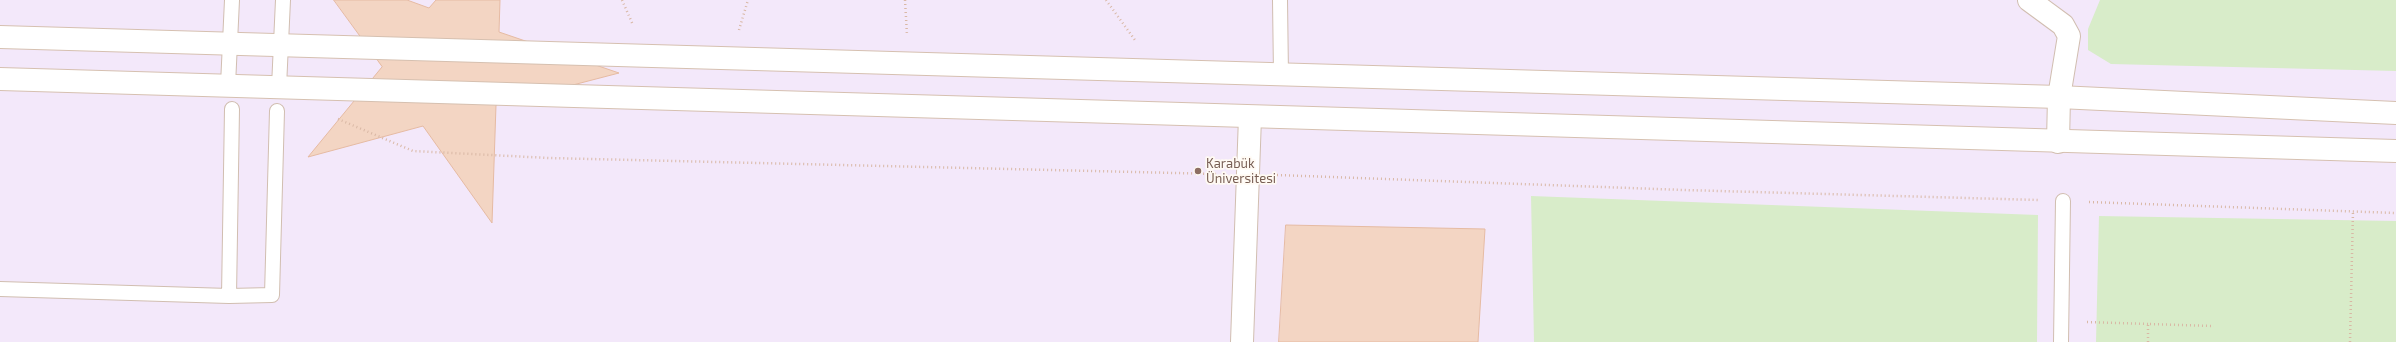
<!DOCTYPE html>
<html>
<head>
<meta charset="utf-8">
<style>
  body { margin:0 }
  canvas { display:block; background:#fdf6ec }
</style>
</head>
<body>
<canvas width="2396" height="342"></canvas>
<script>
const g = document.querySelector('canvas').getContext('2d');
g.lineJoin = 'round';
function fill(path, color) { g.fillStyle = color; g.fill(path, 'evenodd'); }
function strokePath(path, color, width, dash) { g.strokeStyle = color; g.lineWidth = width; g.lineCap = dash ? 'butt' : 'round'; g.setLineDash(dash || []); g.stroke(path); }
function drawText(font, color, halo, rows, align = 'center') {
  g.font = font + ' "Exo 2",sans-serif'; g.lineWidth = 3.5; g.setLineDash([]); g.textBaseline = 'middle'; g.strokeStyle = halo; g.fillStyle = color; for (const [text, x, y, turn = 0] of rows) {
    g.save(); g.translate(x, y); g.rotate((+turn || 0) * Math.PI / 180); g.textAlign = isNaN(turn) ? turn : align; if (halo) g.strokeText(text, 0, 0); g.fillText(text, 0, 0); g.restore();
  }
}
const education = new Path2D(`
  M 0,0 L 2396,0 L 2396,342 L 0,342 Z`);
const green = new Path2D(`
  M 2100,0 L 2396,0 L 2396,71 L 2111,64 L 2088,50 L 2088,29 Z
  M 1531,196 L 2038,215 L 2037,342 L 1534,342 Z
  M 2099,216 L 2396,221 L 2396,342 L 2096,342 Z`);
const building = new Path2D(`
  M 334,0 L 407,0 L 429,8 L 436,0 L 500,0 L 499,32 L 619,73 L 496,105 L 492,223 L 423,126 L 308,157 L 382,67 Z
  M 1286,225 L 1485,229 L 1478,342 L 1279,342 Z`);
const path = new Path2D(`
  M 622,0 L 633,25
  M 905,0 L 907,35
  M 1106,0 L 1135,40
  M 739,30 L 748,0
  M 338,119 L 413,151 L 549,158 L 1218,174
  M 1277,175 L 1684,190 L 2038,200
  M 2089,202 L 2396,213
  M 2087,322 L 2148,324
  M 2148,342 L 2148,324 L 2214,326
  M 2350,342 L 2353,211`);
const service = new Path2D(`
  M 1280,0 L 1281,75
  M 228,85 L 232,0
  M 279,87 L 283,0
  M 0,289 L 229,296 L 272,295 L 277,111
  M 229,296 L 232,109
  M 2061,342 L 2063,201`);
const minor = new Path2D(`
  M 2029,0 L 2063,25 L 2069,36 L 2059,97 L 2058,142
  M 1242,342 L 1250,117`);
const secondary = new Path2D(`
  M 0,37 L 2059,97 L 2396,113
  M 0,79 C 799,100 1597,129 2396,151`);
const markers = [
  [1198,171,4,"#8d6e63"]
];
const educationNames = [
  ["Karabük",1206,164],
  ["Üniversitesi",1206,179]
];
fill(education, '#f3e8fa');
fill(green, '#d8ecc9');
fill(building, '#f3d5c3');
strokePath(building, '#e6bba3', 1);
strokePath(service, '#d1beb0', 16);
strokePath(minor, '#d1beb0', 24);
strokePath(secondary, '#d6c0b0', 24);
strokePath(path, '#d9b8a5', 2.5, [1, 3]);
strokePath(service, '#fff', 14);
strokePath(minor, '#fff', 22);
strokePath(secondary, '#fff', 22);
for (const [x, y, r, color] of markers) { const dot = new Path2D(); dot.arc(x, y, r, 0, 2 * Math.PI); g.fillStyle = color; g.fill(dot); strokePath(dot, '#fffaf3', 1.5); }
drawText('13px', '#785e54', '#fffaf3', educationNames, 'left');
</script>
</body>
</html>
